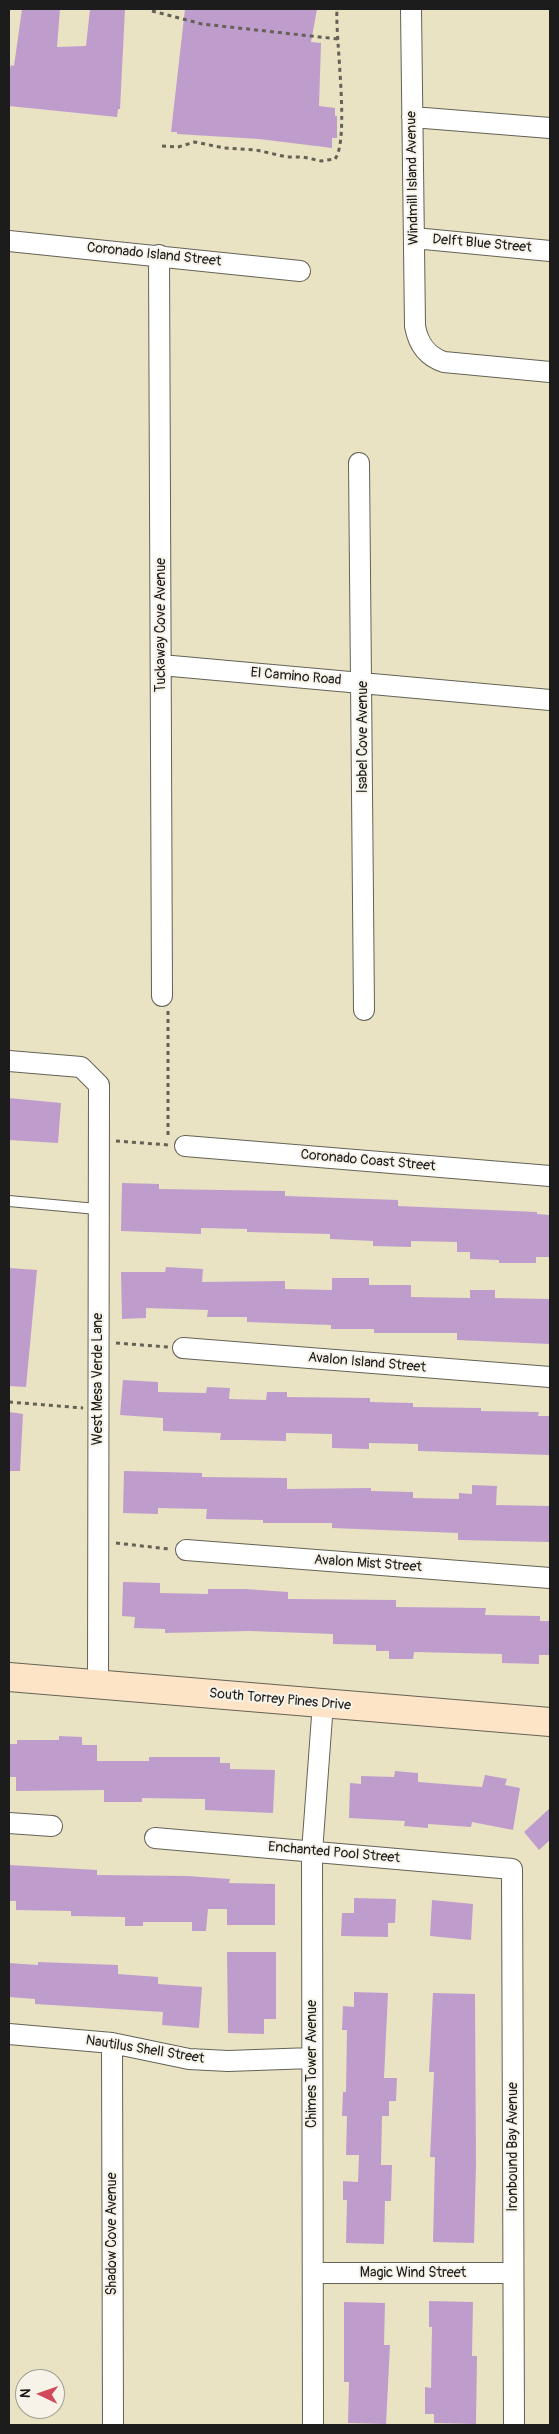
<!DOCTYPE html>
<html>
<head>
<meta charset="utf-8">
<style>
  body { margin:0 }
  #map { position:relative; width:559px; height:2434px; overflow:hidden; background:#e9e3c3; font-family:Pangolin,sans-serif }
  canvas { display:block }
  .frame { position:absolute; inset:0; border:10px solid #1c1c1c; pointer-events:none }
  .north { position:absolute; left:15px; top:2369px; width:50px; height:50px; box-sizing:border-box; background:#f7f3e8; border:1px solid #9f9d96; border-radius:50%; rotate:273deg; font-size:14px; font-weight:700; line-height:20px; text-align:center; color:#1c1c1c }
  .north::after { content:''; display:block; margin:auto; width:18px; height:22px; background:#d1495b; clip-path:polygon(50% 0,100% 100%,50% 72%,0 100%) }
</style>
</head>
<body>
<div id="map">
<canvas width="559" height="2434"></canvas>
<div class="frame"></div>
<div class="north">N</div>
</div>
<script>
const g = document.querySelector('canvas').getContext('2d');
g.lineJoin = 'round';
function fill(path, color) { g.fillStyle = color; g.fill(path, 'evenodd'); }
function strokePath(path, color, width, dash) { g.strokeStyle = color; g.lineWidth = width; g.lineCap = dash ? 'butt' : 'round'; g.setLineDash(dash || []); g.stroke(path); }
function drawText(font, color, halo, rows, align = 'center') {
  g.font = font + ' Pangolin,sans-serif'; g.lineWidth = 4; g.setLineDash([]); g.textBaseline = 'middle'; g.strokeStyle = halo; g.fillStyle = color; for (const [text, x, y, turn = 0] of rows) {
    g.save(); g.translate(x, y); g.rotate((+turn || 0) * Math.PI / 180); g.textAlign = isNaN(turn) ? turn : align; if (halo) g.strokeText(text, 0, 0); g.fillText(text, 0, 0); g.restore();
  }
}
const building = new Path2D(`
  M 22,9 L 60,9 L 57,47 L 86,46 L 90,9 L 125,9 L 120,109 L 118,109 L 117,117 L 9,106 L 9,72 L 11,65 L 14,66 Z
  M 185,9 L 317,9 L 311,42 L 321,43 L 319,106 L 335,108 L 335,116 L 337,116 L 337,138 L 332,138 L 332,148 L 259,139 L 177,134 L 177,132 L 171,132 Z
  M 9,1098 L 61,1103 L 58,1143 L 9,1140 Z
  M 122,1183 L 159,1184 L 159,1189 L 285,1191 L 285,1196 L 398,1200 L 398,1206 L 537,1212 L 537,1214 L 550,1215 L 550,1257 L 536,1257 L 536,1263 L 499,1263 L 499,1260 L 470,1259 L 470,1252 L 457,1252 L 457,1242 L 411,1241 L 411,1247 L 373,1246 L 373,1241 L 330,1239 L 330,1234 L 247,1232 L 247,1229 L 201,1228 L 201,1234 L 121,1231 Z
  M 166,1267 L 203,1269 L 202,1282 L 285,1281 L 285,1289 L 332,1290 L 332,1278 L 369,1278 L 369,1285 L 411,1285 L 411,1297 L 470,1298 L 470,1290 L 495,1290 L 495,1298 L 550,1299 L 550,1344 L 457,1340 L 457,1333 L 374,1333 L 374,1329 L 331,1329 L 331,1325 L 247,1322 L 247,1317 L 207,1317 L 208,1310 L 146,1308 L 146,1318 L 122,1319 L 121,1272 L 165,1272 Z
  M 9,1268 L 37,1270 L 26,1387 L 9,1386 Z
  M 123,1380 L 158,1382 L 158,1392 L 206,1393 L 207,1387 L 230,1388 L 229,1399 L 266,1400 L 267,1392 L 287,1392 L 287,1397 L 370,1398 L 370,1402 L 413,1403 L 413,1407 L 481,1408 L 481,1411 L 539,1412 L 538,1416 L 550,1416 L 550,1455 L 418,1451 L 418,1444 L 369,1443 L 369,1449 L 332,1448 L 332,1434 L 286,1433 L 286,1441 L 243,1440 L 220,1440 L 221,1433 L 163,1431 L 163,1418 L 120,1415 Z
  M 9,1412 L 23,1414 L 20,1471 L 9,1471 Z
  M 124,1471 L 202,1473 L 202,1477 L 287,1478 L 287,1489 L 371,1488 L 371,1491 L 413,1492 L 413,1498 L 459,1499 L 459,1493 L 472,1494 L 472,1485 L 497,1486 L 496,1505 L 550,1506 L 550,1542 L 458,1540 L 458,1533 L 332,1528 L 332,1523 L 263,1523 L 263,1520 L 206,1519 L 207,1509 L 158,1508 L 158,1514 L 123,1513 Z
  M 123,1582 L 160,1583 L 160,1593 L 208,1594 L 208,1589 L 245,1589 L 288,1592 L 288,1599 L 396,1600 L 396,1607 L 486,1608 L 485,1615 L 540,1616 L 540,1621 L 550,1621 L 550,1655 L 539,1655 L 539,1664 L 502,1663 L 502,1654 L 414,1652 L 413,1659 L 389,1659 L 389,1651 L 376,1651 L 376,1645 L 333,1644 L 333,1634 L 250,1631 L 165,1633 L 165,1629 L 134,1628 L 135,1617 L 122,1616 Z
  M 59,1736 L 82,1737 L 82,1745 L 97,1745 L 97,1761 L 149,1761 L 149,1757 L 220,1757 L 220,1763 L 230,1763 L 230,1769 L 275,1770 L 273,1813 L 205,1810 L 205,1799 L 142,1798 L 142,1802 L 104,1802 L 104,1790 L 16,1791 L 16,1777 L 9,1777 L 9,1744 L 17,1744 L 17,1740 L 59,1740 Z
  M 395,1771 L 418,1773 L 418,1782 L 482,1787 L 485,1775 L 507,1779 L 505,1785 L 520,1788 L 513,1830 L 472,1822 L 471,1827 L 428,1824 L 428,1828 L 404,1826 L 405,1821 L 349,1818 L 350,1783 L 361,1784 L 361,1776 L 394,1777 Z
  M 550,1808 L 550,1840 L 539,1850 L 524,1832 Z
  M 9,1865 L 97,1870 L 97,1875 L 187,1876 L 230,1879 L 229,1883 L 275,1884 L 275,1925 L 227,1925 L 227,1909 L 208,1909 L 206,1931 L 192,1931 L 192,1922 L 143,1922 L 143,1926 L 125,1926 L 125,1917 L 71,1916 L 71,1911 L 16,1910 L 16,1901 L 9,1901 Z
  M 354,1898 L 396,1899 L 395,1923 L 388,1923 L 388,1937 L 341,1936 L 342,1913 L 354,1913 Z
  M 432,1900 L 473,1904 L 471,1940 L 430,1936 Z
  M 227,1952 L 276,1952 L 276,2019 L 264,2019 L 264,2034 L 228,2033 Z
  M 38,1962 L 118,1965 L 118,1974 L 158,1977 L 158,1984 L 202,1987 L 199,2028 L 162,2025 L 163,2012 L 35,2004 L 35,1999 L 9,1997 L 9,1963 L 38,1965 Z
  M 354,1992 L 388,1993 L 384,2078 L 397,2078 L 396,2101 L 389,2101 L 389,2116 L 382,2116 L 381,2165 L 392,2165 L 391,2201 L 385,2201 L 384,2244 L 346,2243 L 347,2200 L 343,2200 L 343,2181 L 358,2182 L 359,2155 L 346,2155 L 347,2116 L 342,2116 L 343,2092 L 346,2092 L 347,2030 L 342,2030 L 343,2006 L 354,2007 Z
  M 433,1993 L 475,1994 L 476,2164 L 474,2243 L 433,2242 L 435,2157 L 430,2157 L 434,2072 L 429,2072 Z
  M 429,2301 L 473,2302 L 472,2356 L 477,2356 L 476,2424 L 434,2423 L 434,2414 L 425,2414 L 425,2387 L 431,2388 L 432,2327 L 429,2327 Z
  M 344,2302 L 385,2303 L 384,2345 L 390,2345 L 386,2424 L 348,2423 L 349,2382 L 344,2382 Z`);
const path = new Path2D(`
  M 152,11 L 202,24 L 338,39
  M 162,146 L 178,147 L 195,142 L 224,148 L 256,150 L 287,157 L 303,157 L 321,161 L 335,159 C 350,139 335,38 337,9
  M 168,1011 L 168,1139
  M 116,1141 L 169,1145
  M 116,1343 L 168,1347
  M 9,1402 L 83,1408
  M 116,1543 L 169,1549`);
const lane = new Path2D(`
  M 9,1201 L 97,1209`);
const street = new Path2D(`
  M 411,9 L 415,326 C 418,343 426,356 444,362 L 550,372
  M 412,117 L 550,128
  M 414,238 L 550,251
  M 9,241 L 300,271
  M 159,255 L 162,996
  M 359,463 L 364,1010
  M 161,665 L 550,700
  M 9,1061 L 81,1067 L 99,1085 L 98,1685
  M 185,1146 L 550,1176
  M 183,1348 L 550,1377
  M 186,1550 L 550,1578
  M 9,1823 L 52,1826
  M 155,1838 L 512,1869 L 514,2425
  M 9,2034 L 112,2043 L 189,2059 L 228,2061 L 312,2058
  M 112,2043 L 113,2425
  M 313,2273 L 513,2273
  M 313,2425 L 312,1852 L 323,1703`);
const secondary = new Path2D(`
  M 9,1677 L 550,1722`);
const streetNames = [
  ["Windmill Island Avenue",413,178,-91],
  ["Delft Blue Street",482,244,5],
  ["Coronado Island Street",154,255,6],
  ["Tuckaway Cove Avenue",161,625,-90],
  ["El Camino Road",296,677,5],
  ["Isabel Cove Avenue",363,737,-90],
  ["Coronado Coast Street",368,1161,5],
  ["Avalon Island Street",367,1363,5],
  ["West Mesa Verde Lane",98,1379,-90],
  ["Avalon Mist Street",368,1564,4],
  ["South Torrey Pines Drive",280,1700,5],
  ["Enchanted Pool Street",334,1853,5],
  ["Nautilus Shell Street",145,2050,9],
  ["Chimes Tower Avenue",312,2064,-90],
  ["Ironbound Bay Avenue",513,2147,-90],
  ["Shadow Cove Avenue",112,2234,-90],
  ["Magic Wind Street",413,2273]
];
fill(building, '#be9dcd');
strokePath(lane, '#646256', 12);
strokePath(street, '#646256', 22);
strokePath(secondary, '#646256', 30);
strokePath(path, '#646256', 3, [4, 4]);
strokePath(lane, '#fff', 10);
strokePath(street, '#fff', 20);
strokePath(secondary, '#fee4c6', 28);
drawText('14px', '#1c1c1c', '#f7f3e8', streetNames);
</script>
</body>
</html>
